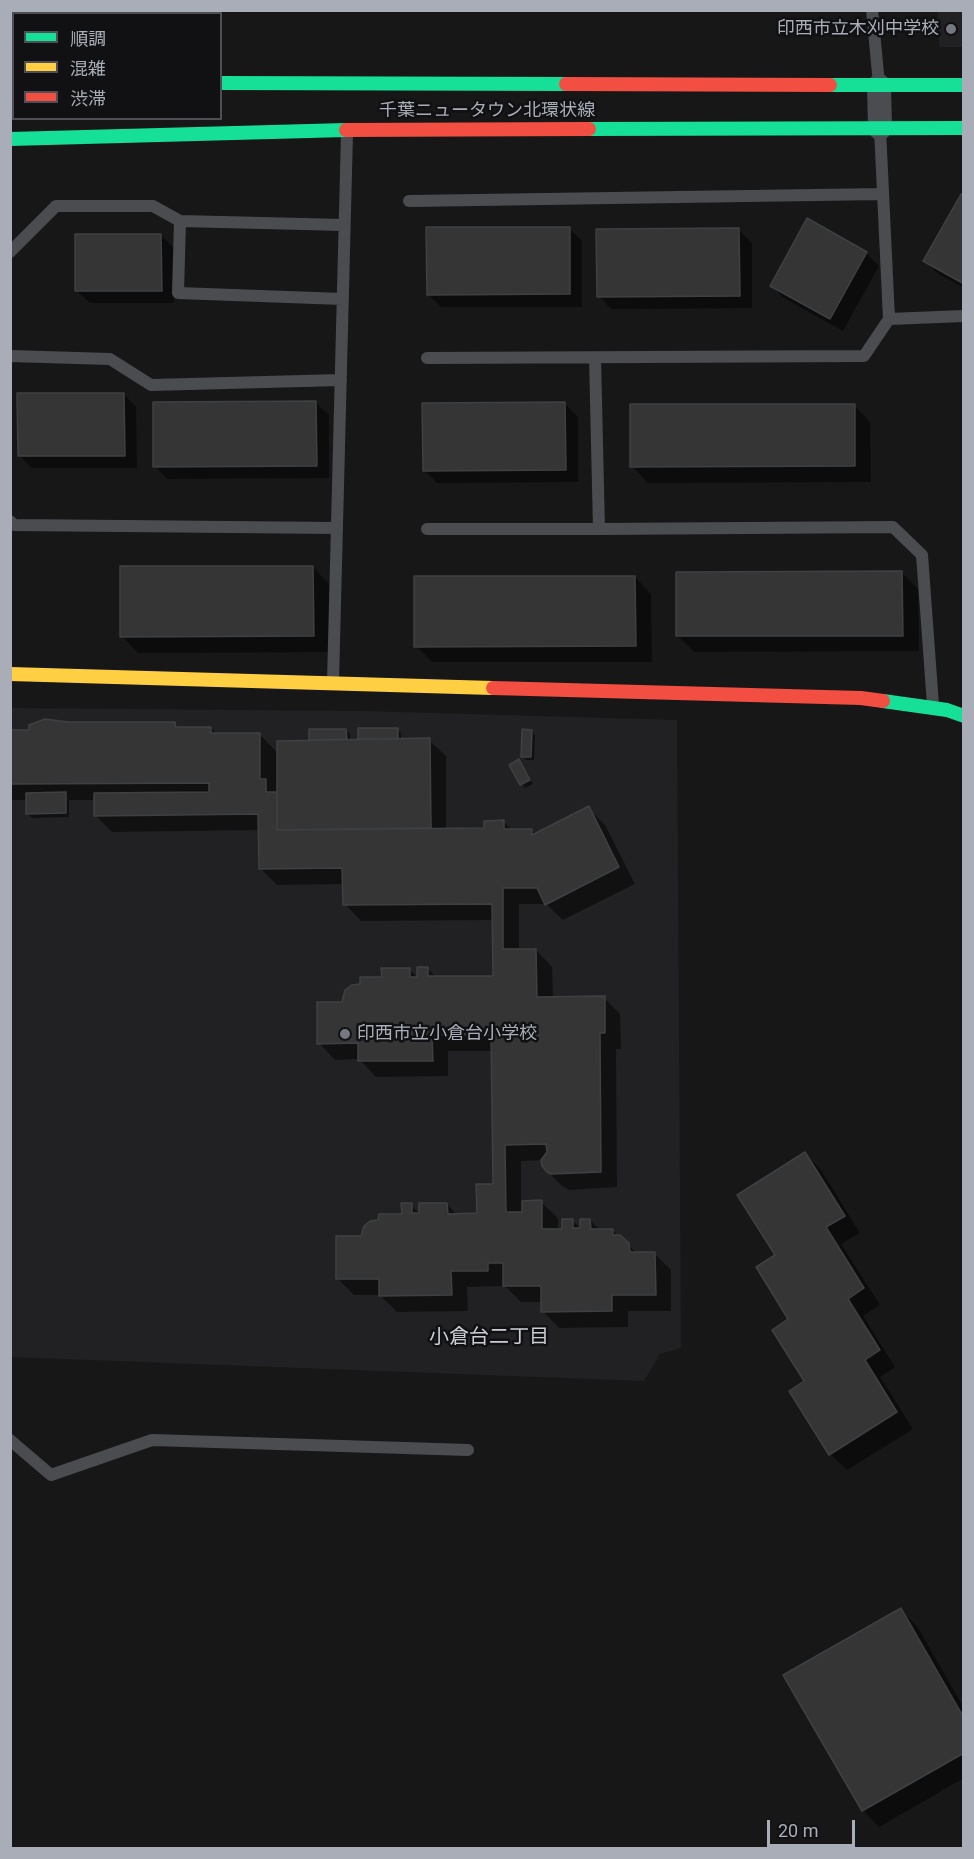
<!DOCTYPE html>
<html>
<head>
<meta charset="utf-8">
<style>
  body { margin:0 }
  #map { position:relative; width:974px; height:1859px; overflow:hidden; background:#171717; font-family:Roboto,"Noto Sans JP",sans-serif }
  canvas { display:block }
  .frame { position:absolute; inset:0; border:12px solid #a8adb8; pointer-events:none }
  .legend { position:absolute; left:12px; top:12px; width:210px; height:108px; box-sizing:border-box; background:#111113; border:2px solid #4d4f55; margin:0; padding:8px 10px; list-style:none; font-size:18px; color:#a8adb8 }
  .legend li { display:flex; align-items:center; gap:12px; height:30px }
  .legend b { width:30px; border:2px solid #4d4f55 }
  .scale { position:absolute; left:767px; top:1820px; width:88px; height:27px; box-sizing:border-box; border:3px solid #a8adb8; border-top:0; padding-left:8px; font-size:18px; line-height:21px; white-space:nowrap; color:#a8adb8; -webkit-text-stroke:4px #111113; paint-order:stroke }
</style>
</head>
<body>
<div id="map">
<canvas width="974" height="1859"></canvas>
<div class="frame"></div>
<ul class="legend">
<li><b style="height:8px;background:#16e098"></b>順調</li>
<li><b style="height:8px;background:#ffcf43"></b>混雑</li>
<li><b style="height:8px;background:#f24e42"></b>渋滞</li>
</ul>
<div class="scale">20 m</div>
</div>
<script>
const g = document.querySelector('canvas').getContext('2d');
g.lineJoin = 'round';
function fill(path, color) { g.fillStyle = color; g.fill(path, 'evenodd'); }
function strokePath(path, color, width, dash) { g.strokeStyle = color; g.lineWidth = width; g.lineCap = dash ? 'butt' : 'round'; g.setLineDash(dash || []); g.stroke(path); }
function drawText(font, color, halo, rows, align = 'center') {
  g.font = font + ' Roboto,"Noto Sans JP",sans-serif'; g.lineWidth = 5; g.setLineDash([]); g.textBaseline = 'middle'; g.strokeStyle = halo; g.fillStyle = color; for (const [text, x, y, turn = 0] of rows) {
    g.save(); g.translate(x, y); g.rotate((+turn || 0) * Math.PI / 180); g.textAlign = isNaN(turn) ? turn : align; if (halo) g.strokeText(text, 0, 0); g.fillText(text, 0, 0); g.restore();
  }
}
const built = new Path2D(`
  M 938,11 L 963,11 L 963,47 L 939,47 Z
  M 11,708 L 364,711 L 677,720 L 681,1348 L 660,1354 L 644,1381 L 11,1357 Z`);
const shadow = new Path2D(`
  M 964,197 L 964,288 L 937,273 L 925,261 Z
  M 569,228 L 582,241 L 582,307 L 441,307 L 428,294 Z
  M 739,230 L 752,243 L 752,308 L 611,309 L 599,296 Z
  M 161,235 L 174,248 L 174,303 L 90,303 L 77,291 Z
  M 866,253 L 879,266 L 843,331 L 784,298 L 771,286 Z
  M 124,394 L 136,407 L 137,468 L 32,468 L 19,455 Z
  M 316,403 L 329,415 L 329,478 L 167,479 L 155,466 Z
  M 565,404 L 578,417 L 578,482 L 437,483 L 424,470 Z
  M 854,405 L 870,422 L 871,482 L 648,483 L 632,466 Z
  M 313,567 L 329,584 L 330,652 L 138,653 L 122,636 Z
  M 902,573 L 918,589 L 919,651 L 694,652 L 678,636 Z
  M 635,577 L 651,594 L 652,662 L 432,662 L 416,646 Z
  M 175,723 L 180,728 L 211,728 L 217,734 L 259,734 L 278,753 L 310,742 L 310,730 L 346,730 L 350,734 L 350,741 L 362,741 L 360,738 L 397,729 L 401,733 L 401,740 L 429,740 L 446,756 L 446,830 L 486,830 L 504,822 L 513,831 L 532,830 L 536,835 L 588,808 L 605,825 L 635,884 L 563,920 L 546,904 L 519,904 L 519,950 L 536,950 L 552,967 L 553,998 L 604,998 L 620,1014 L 621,1049 L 616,1049 L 617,1187 L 569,1190 L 562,1186 L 545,1169 L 543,1160 L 521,1161 L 521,1202 L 541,1202 L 558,1218 L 558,1230 L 564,1230 L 572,1220 L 581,1229 L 590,1220 L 600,1230 L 612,1230 L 638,1254 L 655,1254 L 671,1270 L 671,1311 L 628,1311 L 628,1327 L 559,1328 L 543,1311 L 543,1302 L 521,1302 L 505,1286 L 467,1287 L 468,1311 L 397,1312 L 380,1295 L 354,1295 L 338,1279 L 362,1237 L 403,1215 L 411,1205 L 420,1214 L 447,1204 L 457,1215 L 478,1215 L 494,1185 L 493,1051 L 448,1051 L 448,1076 L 376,1077 L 359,1059 L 335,1060 L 319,1043 L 343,1003 L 383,979 L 409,969 L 418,978 L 427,968 L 437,978 L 494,977 L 493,920 L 361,921 L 345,904 L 344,884 L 277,885 L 260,868 L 260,830 L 112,832 L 95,815 L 95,800 L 69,800 L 69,817 L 32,818 L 28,814 L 28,800 L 10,800 L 10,732 L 30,731 L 68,724 Z
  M 531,731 L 535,735 L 534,760 L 526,760 L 522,756 Z
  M 519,761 L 533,784 L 525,788 L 511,766 Z
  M 805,1154 L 821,1170 L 860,1233 L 841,1244 L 880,1305 L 863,1316 L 895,1367 L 880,1377 L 913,1429 L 847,1470 L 830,1454 L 806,1382 L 777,1256 Z
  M 900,1610 L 917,1626 L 964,1708 L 964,1778 L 879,1827 L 863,1810 Z`);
const building = new Path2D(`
  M 961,194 L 964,195 L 964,284 L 923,261 Z
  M 807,218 L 867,252 L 830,319 L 770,286 Z
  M 426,227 L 570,227 L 570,294 L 427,295 Z
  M 739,228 L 740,296 L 597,297 L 596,229 Z
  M 75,234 L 161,234 L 162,291 L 75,291 Z
  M 17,393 L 124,393 L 125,456 L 18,456 Z
  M 316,401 L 317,466 L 153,467 L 153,402 Z
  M 565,402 L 566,470 L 423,471 L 422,403 Z
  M 630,404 L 855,404 L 855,466 L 630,467 Z
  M 120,566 L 313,566 L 314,636 L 120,637 Z
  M 902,571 L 903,636 L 676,636 L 676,572 Z
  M 414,576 L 635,576 L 636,646 L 414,647 Z
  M 45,719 L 68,722 L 175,722 L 176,727 L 211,727 L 211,733 L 260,733 L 260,779 L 266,779 L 266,792 L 277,792 L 277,830 L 484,828 L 484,821 L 504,820 L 504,829 L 532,829 L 532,835 L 589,806 L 619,867 L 545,905 L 537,888 L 503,888 L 503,949 L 536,949 L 537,997 L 605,996 L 605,1033 L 600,1033 L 601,1172 L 551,1174 L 547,1172 L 542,1166 L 541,1160 L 547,1152 L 546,1144 L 505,1145 L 506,1212 L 522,1212 L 522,1201 L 542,1200 L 542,1229 L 562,1229 L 562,1219 L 573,1219 L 573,1228 L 580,1228 L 580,1219 L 590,1219 L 591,1229 L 613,1229 L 613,1235 L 620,1235 L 629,1243 L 630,1252 L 655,1252 L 656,1295 L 612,1295 L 612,1311 L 541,1312 L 541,1286 L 503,1286 L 503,1263 L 488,1263 L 488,1271 L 451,1271 L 452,1295 L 379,1296 L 379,1279 L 336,1279 L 336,1236 L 361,1236 L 364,1226 L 370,1221 L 378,1220 L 379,1214 L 402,1214 L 401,1203 L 412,1203 L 412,1213 L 419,1213 L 419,1203 L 447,1203 L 448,1214 L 477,1213 L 476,1184 L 493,1184 L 491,1035 L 432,1035 L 433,1061 L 358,1061 L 358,1043 L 317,1044 L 317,1002 L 342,1002 L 345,990 L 352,985 L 360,984 L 360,977 L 382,977 L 381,968 L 410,968 L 410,977 L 417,977 L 417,967 L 428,967 L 428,976 L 493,976 L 492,904 L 343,905 L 342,868 L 259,869 L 258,814 L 94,816 L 94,793 L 209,792 L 209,783 L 10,784 L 10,730 L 29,730 L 29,725 Z
  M 358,728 L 398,728 L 398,739 L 358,739 Z
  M 309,729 L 346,729 L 347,739 L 309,740 Z
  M 522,729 L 532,730 L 531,757 L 521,757 Z
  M 430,738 L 431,828 L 277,830 L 277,741 Z
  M 519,759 L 530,780 L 520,785 L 509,765 Z
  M 66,792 L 66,813 L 26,814 L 26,793 Z
  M 805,1152 L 845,1216 L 826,1227 L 864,1288 L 848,1299 L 880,1350 L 865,1360 L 897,1412 L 829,1455 L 789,1391 L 804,1381 L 772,1330 L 788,1319 L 756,1267 L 775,1255 L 737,1195 Z
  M 901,1608 L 964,1718 L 964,1753 L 862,1811 L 783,1675 Z`);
const lane = new Path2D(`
  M 872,10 L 879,84
  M 409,201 L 883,194
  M 180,221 L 178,293 L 343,299
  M 10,252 L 56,206 L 153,206 L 180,221 L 344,225
  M 889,319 L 964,316
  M 10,356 L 110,359 L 151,385 L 341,380
  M 427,358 L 864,356 L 889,319 L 880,129
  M 10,521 L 14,525 L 337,528
  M 427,529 L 599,529 L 595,358
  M 599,529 L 893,527 L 922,555 L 933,705
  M 333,682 L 347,133
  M 10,1440 L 51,1475 L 152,1440 L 468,1450`);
const street = new Path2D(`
  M 879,86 L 880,128`);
const fast = new Path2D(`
  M 10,83 L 14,83
  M 220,83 L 566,84
  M 830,85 L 964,85
  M 589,129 L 964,128
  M 10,139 L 346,130
  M 883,701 L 947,710 L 964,716`);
const slow = new Path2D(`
  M 10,674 L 493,688`);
const jam = new Path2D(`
  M 566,84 L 830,85
  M 346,130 L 589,129
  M 493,688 L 861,698 L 883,701`);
const markers = [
  [951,29,6,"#757880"],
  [345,1034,6,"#757880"]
];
const poiNames = [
  ["印西市立木刈中学校",939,29],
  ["印西市立小倉台小学校",357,1034,"left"]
];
const streetNames = [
  ["千葉ニュータウン北環状線",487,111]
];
const neighbourhoodNames = [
  ["小倉台二丁目",489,1338]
];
fill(built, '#212123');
fill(shadow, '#0007');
fill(building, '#353536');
strokePath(building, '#3f4043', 1.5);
strokePath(lane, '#4b4c50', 12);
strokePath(street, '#4b4c50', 24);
strokePath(fast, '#16e098', 14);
strokePath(slow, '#ffcf43', 14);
strokePath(jam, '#f24e42', 14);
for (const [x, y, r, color] of markers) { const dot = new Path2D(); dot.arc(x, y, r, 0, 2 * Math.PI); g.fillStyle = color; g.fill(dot); strokePath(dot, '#111113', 2); }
drawText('18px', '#a8adb8', '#111113', poiNames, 'right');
drawText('18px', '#a8adb8', '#111113', streetNames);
drawText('20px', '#c9ccd4', '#111113', neighbourhoodNames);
</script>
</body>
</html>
